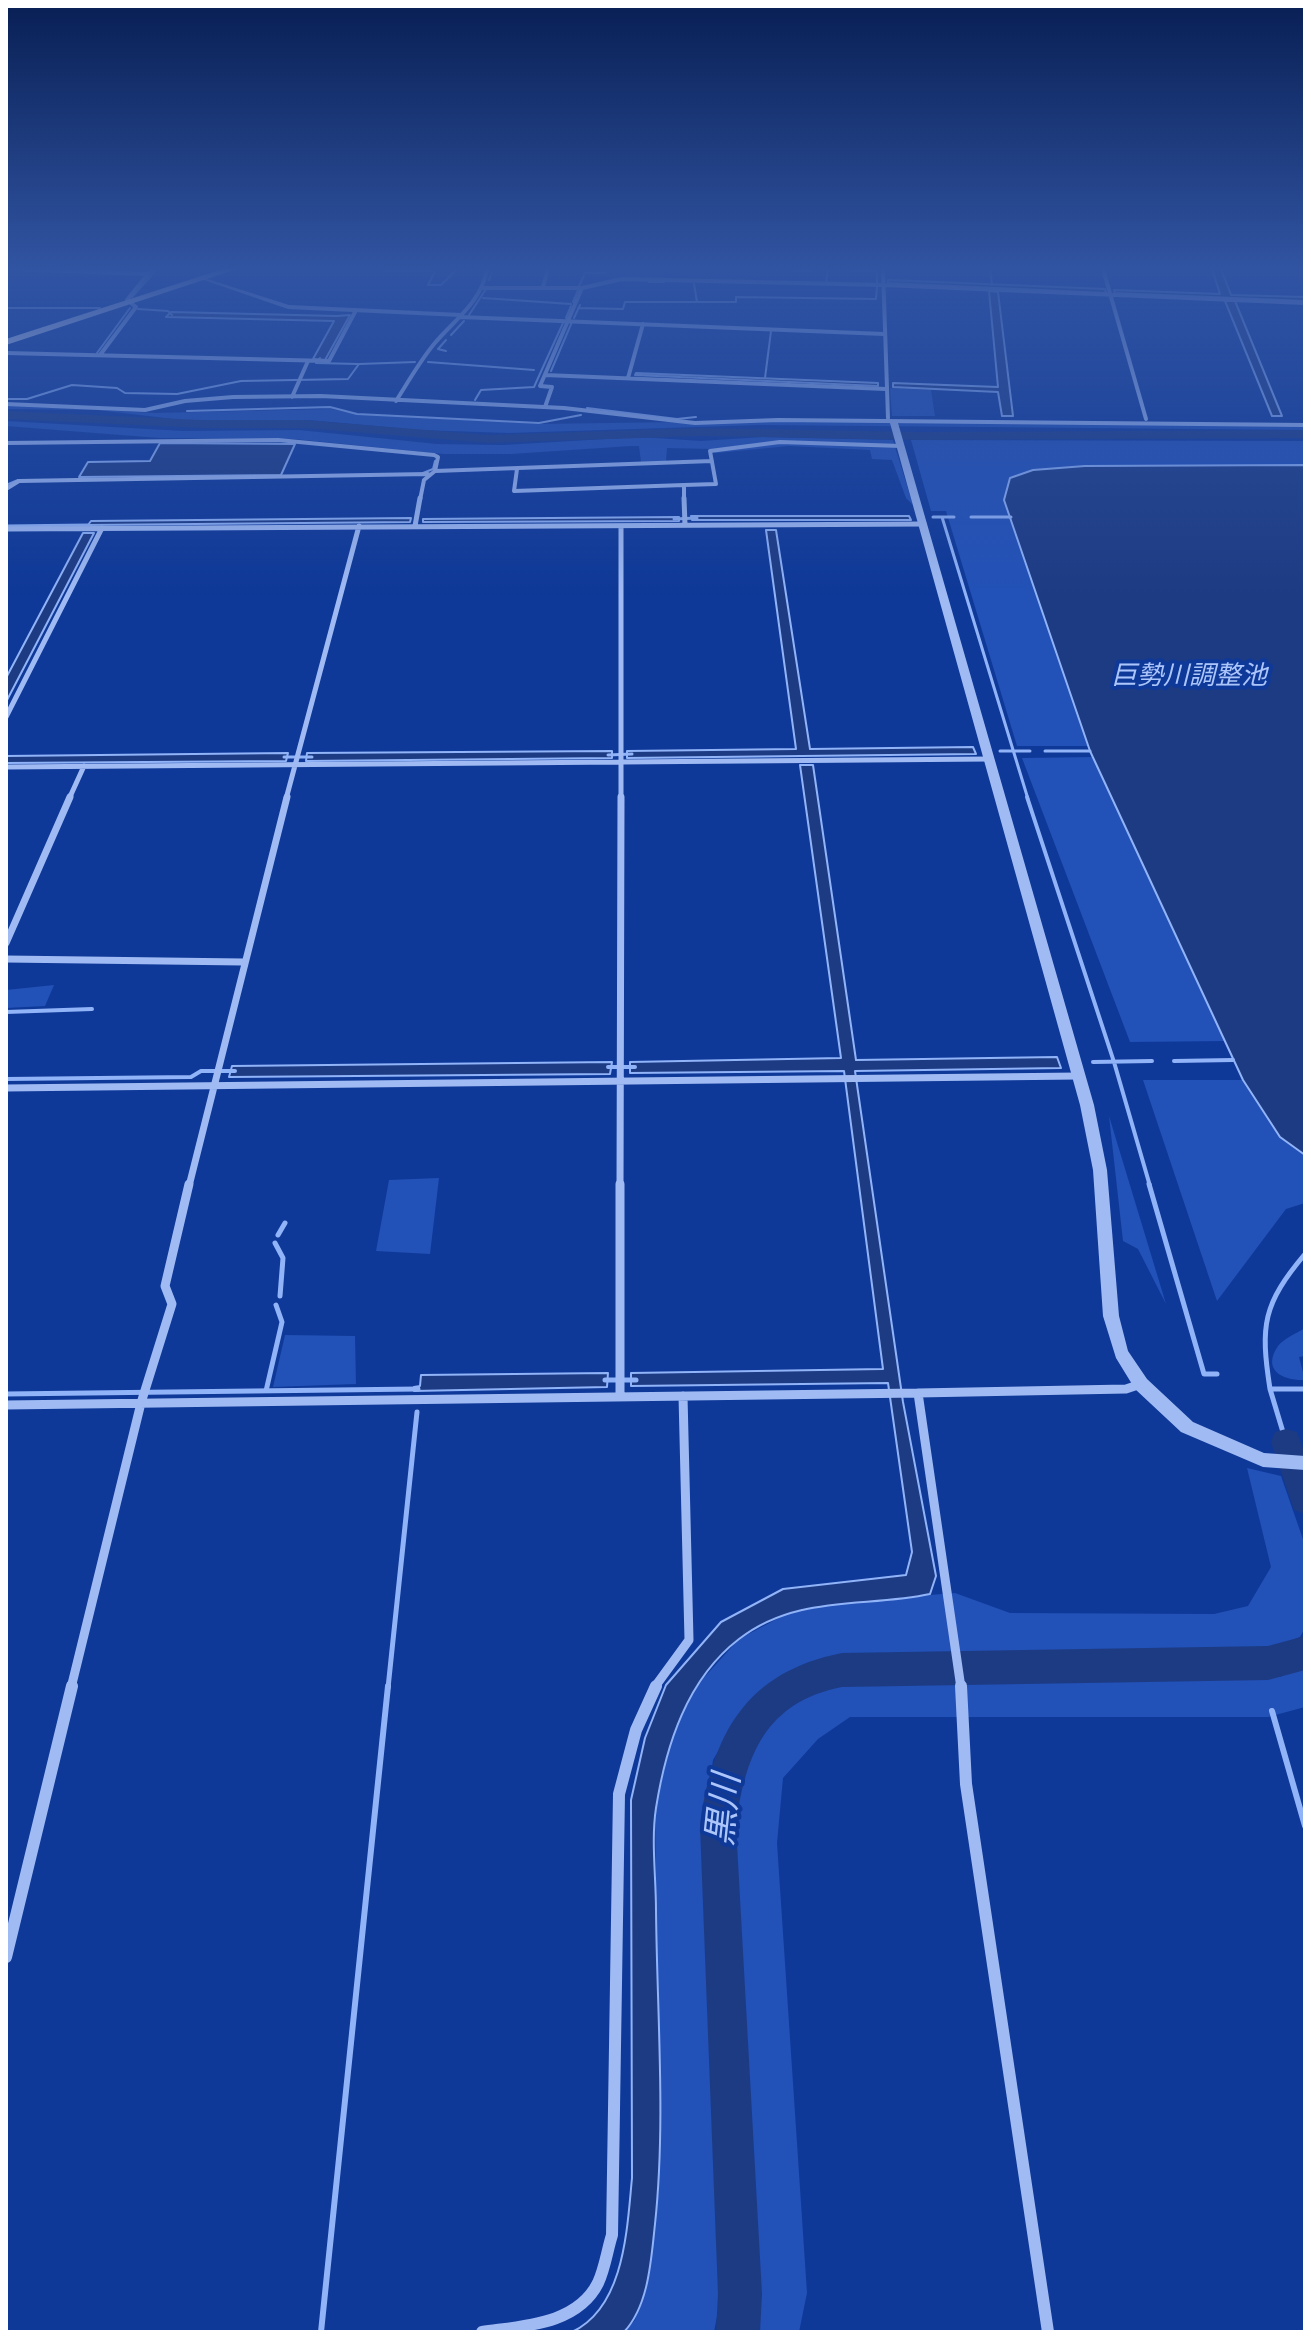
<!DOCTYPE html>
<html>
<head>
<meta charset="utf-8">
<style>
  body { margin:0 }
  #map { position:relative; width:1311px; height:2338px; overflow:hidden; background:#0f3998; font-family:Arial,sans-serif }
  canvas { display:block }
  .frame { position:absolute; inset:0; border:8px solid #fff; pointer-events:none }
</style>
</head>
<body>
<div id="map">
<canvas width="1311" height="2338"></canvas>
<div class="frame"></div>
</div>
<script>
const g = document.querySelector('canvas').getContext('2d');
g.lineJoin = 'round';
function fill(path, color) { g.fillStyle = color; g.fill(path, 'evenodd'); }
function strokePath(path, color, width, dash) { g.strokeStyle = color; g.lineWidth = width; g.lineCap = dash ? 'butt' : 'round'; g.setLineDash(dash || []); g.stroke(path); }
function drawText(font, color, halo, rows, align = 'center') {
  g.font = font + ' Arial,"Noto Sans JP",sans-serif'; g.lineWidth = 8; g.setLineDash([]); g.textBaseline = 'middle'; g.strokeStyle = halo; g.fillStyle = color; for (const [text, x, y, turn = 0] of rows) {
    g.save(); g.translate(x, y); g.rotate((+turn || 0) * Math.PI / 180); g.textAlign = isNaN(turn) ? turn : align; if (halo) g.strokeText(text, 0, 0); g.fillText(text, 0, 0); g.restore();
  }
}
const green = new Path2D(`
  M 890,388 L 931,390 L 935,416 L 892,416 Z
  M 6,405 L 155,413 L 331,409 L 356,414 L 539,424 L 751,421 L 1305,426 L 1305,430 L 760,425 L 509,433 L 419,430 L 309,420 L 182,420 L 98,410 L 6,409 Z
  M 6,421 L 183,431 L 299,430 L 437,444 L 503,445 L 640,437 L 701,441 L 763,437 L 893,440 L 913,505 L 906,498 L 892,460 L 872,459 L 870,450 L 789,446 L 716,453 L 710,449 L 667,448 L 666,461 L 641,462 L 639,446 L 631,446 L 511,454 L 444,454 L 294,439 L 159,438 L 6,426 Z
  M 911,440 L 1305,441 L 1305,480 L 1226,1041 L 1130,1042 L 1022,758 L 1096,757 L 1147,746 L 1017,746 L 946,511 L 931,511 Z
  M 54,985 L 45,1006 L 6,1008 L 6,990 Z
  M 1287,1067 L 1305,1069 L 1305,1203 L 1286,1209 L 1217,1301 L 1143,1080 L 1243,1080 Z
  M 1109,1116 L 1166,1304 L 1138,1249 L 1123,1241 Z
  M 439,1178 L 430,1254 L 376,1251 L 389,1180 Z
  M 1305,1328 L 1305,1356 L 1299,1357 L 1305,1380 C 1284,1381 1261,1371 1278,1346 C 1283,1339 1297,1333 1305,1328 Z
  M 285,1335 L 355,1336 L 356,1384 L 273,1387 Z
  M 1247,1468 L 1281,1476 L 1305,1545 L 1305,1628 L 1300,1637 L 1257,1654 L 833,1659 L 782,1678 L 741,1712 L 713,1760 L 705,1815 L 725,2276 L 714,2332 L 624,2332 L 635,2320 L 659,2191 L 655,1810 L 670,1745 L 689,1694 L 739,1639 L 794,1610 L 841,1602 L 955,1593 L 1010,1613 L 1214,1614 L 1248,1606 L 1271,1567 Z
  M 1305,1663 L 1305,1707 L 1268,1717 L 850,1717 L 818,1739 L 783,1778 L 777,1843 L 807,2293 L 799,2332 L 743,2332 L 749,2305 L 728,1817 L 742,1760 L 783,1705 L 839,1680 L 1280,1677 Z`);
const water = new Path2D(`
  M 1212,269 L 1221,269 L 1231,295 L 1305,297 L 1305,301 L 1115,293 L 1114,290 L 1220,294 Z
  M 888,280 L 1105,289 L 1106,293 L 888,283 Z
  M 989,291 L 998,292 L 1013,416 L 1002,416 L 998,392 L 893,387 L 893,383 L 998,387 Z
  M 1225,301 L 1235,301 L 1282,416 L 1272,416 Z
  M 171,312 L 337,316 L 350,315 L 325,360 L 313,359 L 334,321 L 166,317 Z
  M 636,373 L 878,383 L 878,386 L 635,375 Z
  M 160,443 L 295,444 L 281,475 L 79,477 L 88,462 L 150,461 Z
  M 1305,465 L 1305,1155 L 1280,1137 L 1243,1080 L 1090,751 L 1004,500 L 1010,478 L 1033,470 L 1085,466 Z
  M 691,516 L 909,516 L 911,520 L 692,520 Z
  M 679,517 L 679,521 L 423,522 L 423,519 Z
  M 411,518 L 410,522 L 88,525 L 91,521 Z
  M 766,530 L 776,530 L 810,749 L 973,747 L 976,754 L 627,758 L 627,751 L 796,749 Z
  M 83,533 L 94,533 L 6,702 L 6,678 Z
  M 612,751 L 612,758 L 306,761 L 307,753 Z
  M 288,753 L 286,761 L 6,763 L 6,756 Z
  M 800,765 L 813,765 L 856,1060 L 1057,1057 L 1061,1068 L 855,1071 L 903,1402 L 936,1576 L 930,1594 C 865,1608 797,1594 739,1639 C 687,1679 666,1745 656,1808 C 651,1840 656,1877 656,1910 C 657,2014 666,2121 655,2224 C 651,2260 649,2305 624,2332 L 572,2332 C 625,2307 627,2228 632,2178 L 631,1800 L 645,1738 L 666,1685 L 721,1622 L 783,1589 L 906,1575 L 912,1552 L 888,1383 L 631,1386 L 631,1373 L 883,1369 L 844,1071 L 630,1073 L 630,1062 L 841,1058 Z
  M 612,1062 L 610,1074 L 229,1077 L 232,1066 Z
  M 608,1373 L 607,1387 L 414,1391 L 414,1387 L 420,1386 L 421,1375 Z`);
const streamFar4 = new Path2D(`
  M 771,269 L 781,270
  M 990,269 L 992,285
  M 384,271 L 435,271 L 428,285 L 441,285 L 456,270 L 483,270
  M 792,271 L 828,270
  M 489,280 L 493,269
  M 649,282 L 664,282
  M 826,283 L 828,270 L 877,271 L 877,284
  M 694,284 L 697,302
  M 579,286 L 585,273 L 605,273
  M 132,297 L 157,269
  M 483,298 L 571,304
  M 573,302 L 578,290
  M 6,308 L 100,308
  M 578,308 L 623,309 L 625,302 L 736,302 L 736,297 L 876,299 L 877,286
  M 138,309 L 168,311 L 172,315
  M 469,315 L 486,289
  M 566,318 L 571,306
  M 574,318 L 580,305
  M 451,335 L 464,321
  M 446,340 L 438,349 L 446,351
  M 97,353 L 130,308
  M 320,358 L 316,363 L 358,364
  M 428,362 L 534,370
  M 551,371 L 572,322
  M 765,378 L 771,331
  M 6,399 L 27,399 L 72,385 L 117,388 L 125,393 L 177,394 L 241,381 L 348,379 L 359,364 L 415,362
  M 475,400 L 481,390 L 534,387 L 563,323
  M 587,408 L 677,419 L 696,417
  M 187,411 L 330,407 L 357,414 L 539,423 L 581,415
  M 423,473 L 433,469 L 435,461
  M 6,485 L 18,480`);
const streamFar3 = new Path2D(`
  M 933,517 L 942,517 L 1028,799
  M 942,517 L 954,517
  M 971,517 L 1011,517
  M 674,519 L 697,518
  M 6,526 L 88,525
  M 1000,751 L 1030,751
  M 1045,751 L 1090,751
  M 608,755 L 632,754
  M 284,757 L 312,757`);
const streamFar2 = new Path2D(`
  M 1027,797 L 1114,1062 L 1150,1186
  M 6,1012 L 92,1009
  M 1174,1061 L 1233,1060
  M 1093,1062 L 1152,1061
  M 608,1067 L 635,1067
  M 6,1079 L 191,1077 L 201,1071 L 235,1071`);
const streamFar1 = new Path2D(`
  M 1149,1184 L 1204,1374 L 1217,1374
  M 278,1235 L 285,1223
  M 275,1243 L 283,1258 L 280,1296
  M 605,1380 L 636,1380
  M 1270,1389 C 1260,1325 1263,1304 1305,1254
  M 266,1391 L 282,1322 L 276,1305
  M 6,1394 L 418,1389
  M 1286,1442 L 1270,1389 L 1305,1389
  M 388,1688 L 417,1412`);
const stream = new Path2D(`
  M 1272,1711 L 1305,1826
  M 321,2332 L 388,1686`);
const river = new Path2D(`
  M 6,411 L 201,420 L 304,420 L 488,435 L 701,428 L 924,432 L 1305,430 L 1305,438 L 924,440 L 701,436 L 488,443 L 304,428 L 201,428 L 6,419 Z
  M 1286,1429 L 1297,1432 L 1305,1454 L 1305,1514 L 1294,1510 L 1271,1442 L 1275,1432 Z
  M 1305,1636 L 1305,1670 L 1268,1680 L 842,1687 C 766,1702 745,1755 736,1826 L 762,2294 L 760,2332 L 716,2332 L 718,2294 L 700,1826 C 712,1734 746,1672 842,1653 L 1268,1646 Z`);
const minorFar4 = new Path2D(`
  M 10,269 L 147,274
  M 883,269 L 888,418
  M 1103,269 L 1146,419
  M 543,287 L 548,269
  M 482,288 L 582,288 L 622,279 L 884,285 L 1305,303
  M 460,317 L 884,334
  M 6,353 L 329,361 L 355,312
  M 100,355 L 136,307 L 127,300 L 152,269
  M 545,375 L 886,389
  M 628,378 L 643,324
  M 292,397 L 308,361
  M 396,401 C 408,382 420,361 434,344 C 455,319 481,303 487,269
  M 6,404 L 145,410 L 185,401 L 233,397 L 321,396 L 564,408 L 695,423 L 778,420 L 1305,425
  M 545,407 L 552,387 L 540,386 L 582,288
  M 6,443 L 278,440 L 434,455 L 438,457 L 435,471
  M 517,469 L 514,491 L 684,485
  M 6,489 L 19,481 L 428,474
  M 420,500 L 424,480 L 435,471 L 712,461
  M 684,500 L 684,485 L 716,484 L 710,451 L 780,442 L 901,446`);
const minorFar3 = new Path2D(`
  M 684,498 L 685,525
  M 415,526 L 420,498
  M 6,529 L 924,524
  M 6,717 L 102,528
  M 6,767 L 990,759
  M 69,799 L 84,766
  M 286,799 L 359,526
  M 621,799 L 621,526`);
const minorFar2 = new Path2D(`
  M 6,943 L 70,797
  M 6,959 L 243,962
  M 6,1088 L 1078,1076
  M 189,1186 L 287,797
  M 620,1186 L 621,797`);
const minorFar1 = new Path2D(`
  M 918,1393 L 1126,1389 L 1141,1384
  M 620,1396 L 620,1184
  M 6,1405 L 918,1393 L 961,1688
  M 71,1688 L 141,1403 L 172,1304 L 165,1286 L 189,1184
  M 654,1688 L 689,1640 L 683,1396`);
const minor = new Path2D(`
  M 961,1686 L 966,1784 L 1048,2332
  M 6,1957 L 72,1686
  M 482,2332 C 522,2326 577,2325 598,2283 C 605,2268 607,2251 612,2235 L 619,1794 L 636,1730 L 656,1686`);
const tertiary = new Path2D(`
  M 201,277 L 289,305 L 461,313 L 464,315 L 461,317 L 288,309 L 201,279 Z
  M 894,421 L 898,423 L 1094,1105 L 1107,1170 L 1119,1316 L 1128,1351 L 1147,1379 L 1193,1422 L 1264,1453 L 1305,1456 L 1305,1470 L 1263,1467 L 1181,1432 L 1135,1389 L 1116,1358 L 1103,1316 L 1093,1170 L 1080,1105 L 890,423 Z`);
const primary = new Path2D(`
  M 223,269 L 237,269 L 6,345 L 6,339 Z`);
const farWaternames = [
  ["巨勢川調整池",1189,677]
];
const nearWaternames = [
  ["黒川",725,1810,-84]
];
fill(green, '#2251b7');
fill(water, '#1d3b83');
strokePath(water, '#91b3f8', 2);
strokePath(streamFar4, '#91b3f8', 2);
strokePath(streamFar3, '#91b3f8', 3);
strokePath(streamFar2, '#91b3f8', 4);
strokePath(streamFar1, '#91b3f8', 5);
strokePath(stream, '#91b3f8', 6);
fill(river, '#1d3b83');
strokePath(minorFar4, '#a0bbf4', 4);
strokePath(minorFar3, '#a0bbf4', 5);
strokePath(minorFar2, '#a0bbf4', 7);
strokePath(minorFar1, '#a0bbf4', 9);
strokePath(minor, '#a0bbf4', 12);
fill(tertiary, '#a0bbf4');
fill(primary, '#edf2ff');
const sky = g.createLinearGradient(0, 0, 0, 596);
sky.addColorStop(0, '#081f54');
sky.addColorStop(0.45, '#3154a2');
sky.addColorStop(1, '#3154a200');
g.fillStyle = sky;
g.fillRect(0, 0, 1311, 596);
drawText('italic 26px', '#acc6fb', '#0f3998', farWaternames);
drawText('italic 36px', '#acc6fb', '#0f3998', nearWaternames);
</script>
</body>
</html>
